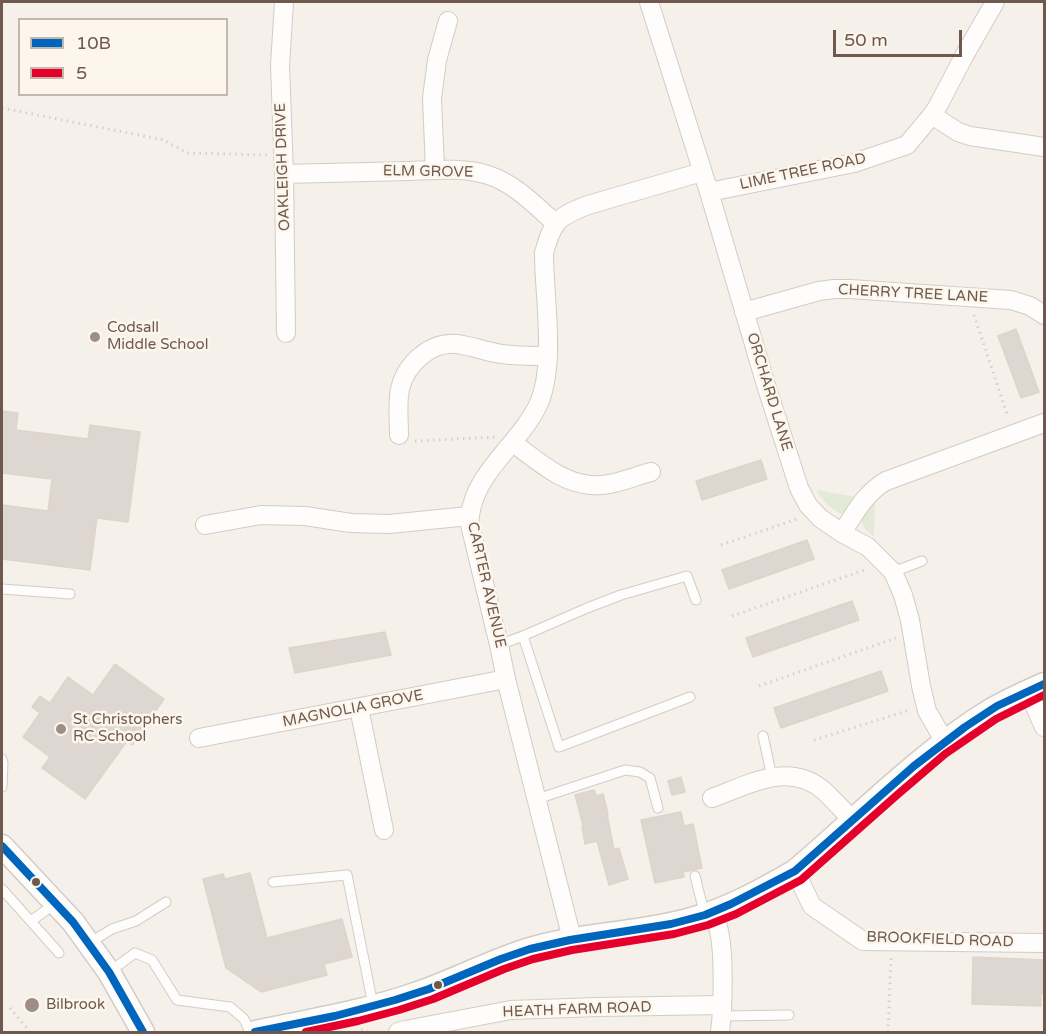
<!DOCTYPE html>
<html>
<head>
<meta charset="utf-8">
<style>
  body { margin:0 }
  #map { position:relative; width:1046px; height:1034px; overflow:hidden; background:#f5f0ea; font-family:"Varela Round",sans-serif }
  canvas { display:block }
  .frame { position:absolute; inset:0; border:3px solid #6f594e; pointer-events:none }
  .legend { position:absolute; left:18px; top:18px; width:210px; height:78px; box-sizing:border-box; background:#fcf6ec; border:2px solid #c4b7ad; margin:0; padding:8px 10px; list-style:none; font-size:18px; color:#6f594e }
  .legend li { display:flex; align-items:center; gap:12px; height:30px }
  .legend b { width:30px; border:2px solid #c4b7ad }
  .scale { position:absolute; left:833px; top:30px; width:129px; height:27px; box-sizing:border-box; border:3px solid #6f594e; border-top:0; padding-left:8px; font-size:18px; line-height:21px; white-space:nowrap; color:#6f594e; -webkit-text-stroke:4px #fcf6ec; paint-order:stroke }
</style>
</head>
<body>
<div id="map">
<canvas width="1046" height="1034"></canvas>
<div class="frame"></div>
<ul class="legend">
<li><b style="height:8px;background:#0065bd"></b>10B</li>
<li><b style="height:8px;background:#e4002b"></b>5</li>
</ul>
<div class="scale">50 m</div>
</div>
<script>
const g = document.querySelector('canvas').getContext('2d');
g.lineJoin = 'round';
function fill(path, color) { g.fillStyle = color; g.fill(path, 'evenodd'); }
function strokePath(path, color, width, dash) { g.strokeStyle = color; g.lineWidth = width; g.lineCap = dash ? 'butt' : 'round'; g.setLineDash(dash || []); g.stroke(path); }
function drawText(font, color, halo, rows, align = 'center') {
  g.font = font + ' "Varela Round",sans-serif'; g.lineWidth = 5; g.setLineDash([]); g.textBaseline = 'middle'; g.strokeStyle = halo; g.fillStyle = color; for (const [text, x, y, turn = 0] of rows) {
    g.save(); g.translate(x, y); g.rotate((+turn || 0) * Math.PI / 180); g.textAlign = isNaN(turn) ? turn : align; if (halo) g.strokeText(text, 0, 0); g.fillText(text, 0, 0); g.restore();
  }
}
const green = new Path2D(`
  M 817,490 L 856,497 L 847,511 L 841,514 C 831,509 823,501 817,492 Z
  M 875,501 L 874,536 C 856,525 858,512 875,501 Z`);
const building = new Path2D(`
  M 1016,329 L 1039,392 L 1021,398 L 998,336 Z
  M 2,411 L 18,413 L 16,430 L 88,439 L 90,425 L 140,432 L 128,522 L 97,518 L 90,570 L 2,559 L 2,505 L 48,511 L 52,479 L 2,473 Z
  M 761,460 L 767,479 L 702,500 L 696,481 Z
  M 807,540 L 814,559 L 729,589 L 722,570 Z
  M 852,601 L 859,620 L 753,657 L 746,638 Z
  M 385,632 L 391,655 L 295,673 L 289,648 Z
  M 115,664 L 164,699 L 132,745 L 127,741 L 85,799 L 42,768 L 50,757 L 23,737 L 40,713 L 32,707 L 40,696 L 50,703 L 68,677 L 93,695 Z
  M 881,671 L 888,691 L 781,728 L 774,708 Z
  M 681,777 L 685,792 L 672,795 L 668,781 Z
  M 594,790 L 596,796 L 603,794 L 608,814 L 607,814 L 614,850 L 619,848 L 628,879 L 609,885 L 597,841 L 585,844 L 582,826 L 583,825 L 575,795 Z
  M 681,812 L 684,826 L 693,824 L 702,868 L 683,872 L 684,877 L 655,883 L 641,820 Z
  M 250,873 L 267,938 L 342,919 L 352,957 L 324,964 L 327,975 L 261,992 L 226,968 L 203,879 L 223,874 L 225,879 Z
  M 973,957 L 1044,960 L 1044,993 L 1041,993 L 1041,1006 L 972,1004 Z`);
const path = new Path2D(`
  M 2,108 L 164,140 L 187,153 L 267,155
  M 974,315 L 1008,417
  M 415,441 L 496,437
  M 721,545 L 797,519
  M 732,616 L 867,569
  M 759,686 L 896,638
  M 814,740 L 910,710
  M 10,1008 L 30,1032
  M 361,1030 L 371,1032
  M 888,1032 L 891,958`);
const service = new Path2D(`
  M 893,572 L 922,561
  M 2,589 L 70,594
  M 523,636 L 587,608 L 621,595 L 687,576 L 696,600
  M 499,645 L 523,636 L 559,747 L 690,697
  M 763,736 L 772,777
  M 2,759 L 3,763 L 2,787
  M 537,799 L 625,770 L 640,772 L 650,778 L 658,808
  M 695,876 L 702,904 L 707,913
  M 273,882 L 347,875 L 373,1005
  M 2,889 L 59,953
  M 31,921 L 56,903
  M 89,943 L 112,929 L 136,921 L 166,902
  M 109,972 L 135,953 L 152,960 L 177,1000 L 230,1007 L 244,1019 L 250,1032
  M 722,1016 L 789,1015`);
const minor = new Path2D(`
  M 284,2 L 280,65 L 284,174 L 286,333
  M 649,2 L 709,192 L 766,385 L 799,488 L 808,505 L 820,518 L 842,533 L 868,547 L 893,572 L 903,595 L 910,620 L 921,686 L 927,711 L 945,742
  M 932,115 L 958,132 L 970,136 L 1044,147
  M 435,170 L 432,98 L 437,60 L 448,21
  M 284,174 C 326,173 368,172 409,171 C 433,170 465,167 488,175 C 514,183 535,205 555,223
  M 709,192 L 854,163 L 907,145 L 932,115 L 939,104 L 964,56 L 995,2
  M 744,312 L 819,291 L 834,289 L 850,289 L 1011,300 L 1030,306 L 1044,315
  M 399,435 C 399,421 397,403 400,389 C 406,364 430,341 457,344 C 472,346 487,352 502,354 C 517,356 533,356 548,356
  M 513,443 C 537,460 561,483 591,485 C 611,487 632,477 651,472
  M 205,525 L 261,515 L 305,516 L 351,523 L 389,524 L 469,516
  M 842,533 C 855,513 865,493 886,481 L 1044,423
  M 1028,691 L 1044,727
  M 359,708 L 384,830
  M 199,738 L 506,679
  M 712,798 C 748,785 788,761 823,790 C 833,799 843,811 853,820
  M 795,871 L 812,906 L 863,941 L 1044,943
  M 708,914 C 711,917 715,920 717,924 C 725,945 723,1009 720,1032
  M 572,939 L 506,679 L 499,645 L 471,529 C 470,525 469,520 470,516 C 475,471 521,443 539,403 C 556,363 544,297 544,253 C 553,221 557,217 588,205 L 702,172
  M 398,1032 L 405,1030 L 511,1010 L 598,1007 L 722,1005`);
const tertiary = new Path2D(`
  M 2,846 L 73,922 L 109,972 L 143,1032
  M 255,1032 C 308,1021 363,1012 415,994 C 454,981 490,961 530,949 C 582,933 639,934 691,919 C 728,909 762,890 795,871 C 859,817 919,754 991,710 C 1008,700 1026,692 1044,684`);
const bus1 = new Path2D(`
  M 2,846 L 73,922 L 109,972 L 143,1032
  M 255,1032 L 335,1016 L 395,1000 L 429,989 L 501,959 L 530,949 L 570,940 L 671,924 L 705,915 L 731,904 L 795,871 L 914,766 L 965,727 L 997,706 L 1044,684`);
const bus2 = new Path2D(`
  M 306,1032 L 358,1021 L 399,1010 L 433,999 L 504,969 L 533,959 L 572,950 L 674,934 L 708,925 L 736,914 L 801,880 L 897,795 L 945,754 L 996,719 L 1044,695`);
const markers = [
  [95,337,6,"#9e8e85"],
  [61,729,6,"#9e8e85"],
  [36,882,5,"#6f594e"],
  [438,985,5,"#6f594e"],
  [32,1005,8,"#9e8e85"]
];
const streetNames = [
  ["OAKLEIGH DRIVE",283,167,-92],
  ["ELM GROVE",428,172,1],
  ["LIME TREE ROAD",803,172,-12],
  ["CHERRY TREE LANE",913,294,3],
  ["ORCHARD LANE",769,392,73],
  ["CARTER AVENUE",486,585,77],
  ["MAGNOLIA GROVE",353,709,-11],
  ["BROOKFIELD ROAD",940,940,2],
  ["HEATH FARM ROAD",577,1010,-2]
];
const poiNames = [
  ["Codsall",107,328],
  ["Middle School",107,345],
  ["St Christophers",73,720],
  ["RC School",73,737],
  ["Bilbrook",46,1005]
];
fill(green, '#e3ead7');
fill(building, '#ded6d0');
strokePath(building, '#ddd4cd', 1.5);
strokePath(service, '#d2ccc6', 11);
strokePath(minor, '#d2ccc6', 20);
strokePath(tertiary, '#d2ccc6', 25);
strokePath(path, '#d5d0cb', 3, [1.5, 4.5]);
strokePath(service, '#fefdfc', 9);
strokePath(minor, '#fefdfc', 18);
strokePath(tertiary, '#fefdfc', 22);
strokePath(bus1, '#0065bd', 8);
strokePath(bus2, '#e4002b', 8);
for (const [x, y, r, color] of markers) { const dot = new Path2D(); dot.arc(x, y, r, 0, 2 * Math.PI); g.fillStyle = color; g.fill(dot); strokePath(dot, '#fcf6ec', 2); }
drawText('15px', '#6f594e', '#fcf6ec', streetNames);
drawText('15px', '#6f594e', '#fcf6ec', poiNames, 'left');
</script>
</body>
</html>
